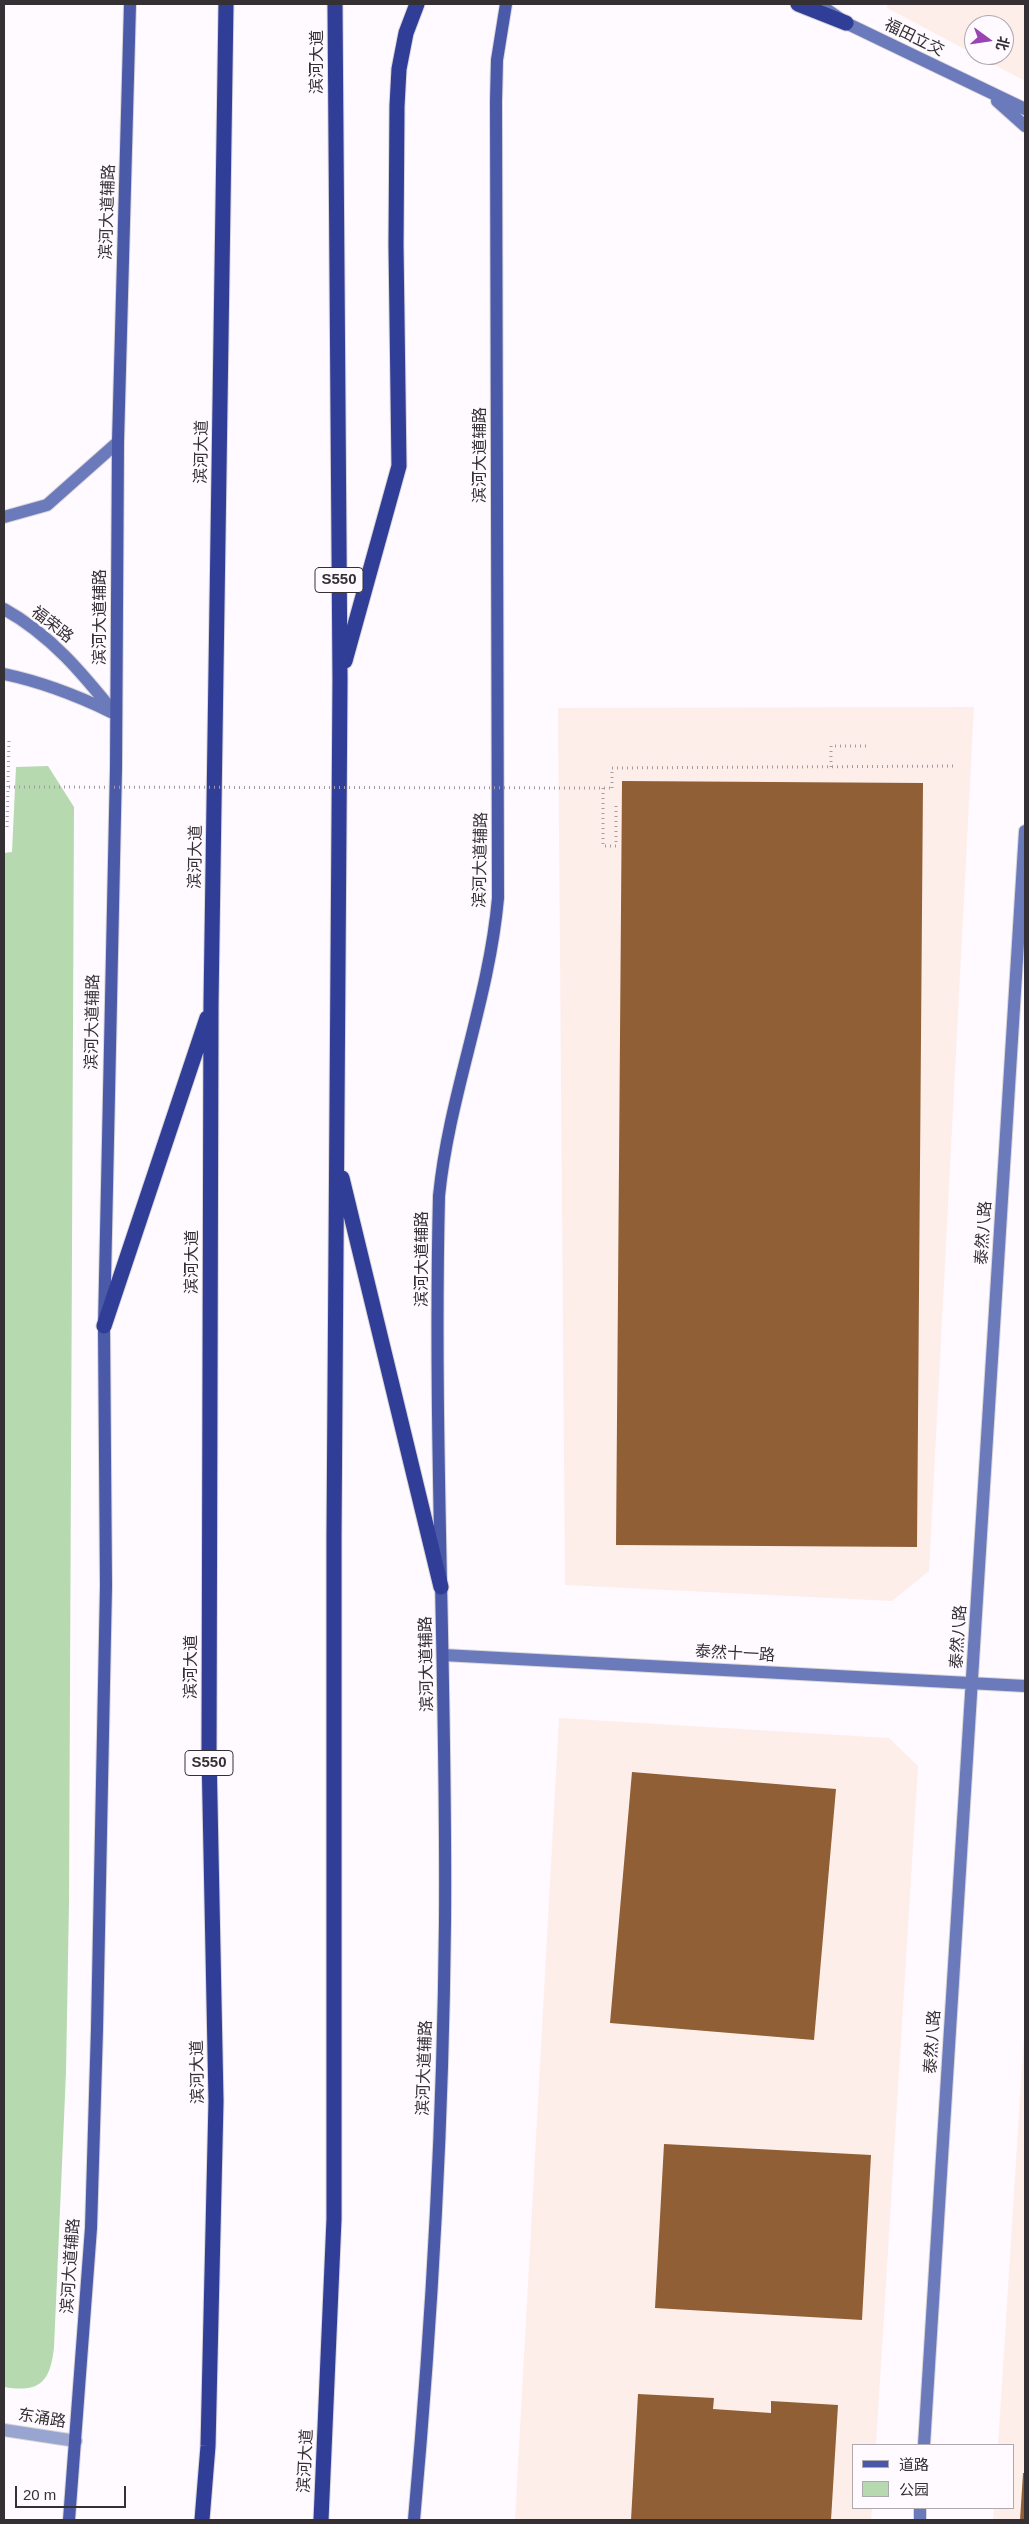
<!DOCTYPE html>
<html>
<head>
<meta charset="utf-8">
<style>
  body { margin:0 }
  #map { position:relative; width:1029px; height:2524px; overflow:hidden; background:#fffaff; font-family:Arial,"Noto Sans SC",sans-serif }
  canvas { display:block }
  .frame { position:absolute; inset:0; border:5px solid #343034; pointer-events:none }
  .legend { position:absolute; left:852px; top:2444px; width:162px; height:65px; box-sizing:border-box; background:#fffaff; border:1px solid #aea9ae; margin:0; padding:6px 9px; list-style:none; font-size:15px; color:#343034 }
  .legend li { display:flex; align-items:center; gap:10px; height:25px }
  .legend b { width:25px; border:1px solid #aea9ae }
  .north { position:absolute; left:964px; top:15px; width:50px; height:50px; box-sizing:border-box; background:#fffaff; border:1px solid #aea9ae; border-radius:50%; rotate:104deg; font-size:14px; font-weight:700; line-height:20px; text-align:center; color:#343034 }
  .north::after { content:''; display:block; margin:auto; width:18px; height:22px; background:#9944b2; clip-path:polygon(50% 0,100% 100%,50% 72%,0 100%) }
  .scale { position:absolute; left:15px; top:2486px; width:111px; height:22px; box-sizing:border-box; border:2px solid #343034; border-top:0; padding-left:6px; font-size:15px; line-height:18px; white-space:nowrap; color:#343034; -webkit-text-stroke:4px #fffaff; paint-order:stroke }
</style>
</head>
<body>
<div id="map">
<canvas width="1029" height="2524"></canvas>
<div class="frame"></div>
<ul class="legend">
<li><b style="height:6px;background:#4a5aa8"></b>道路</li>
<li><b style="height:14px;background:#b6d9b0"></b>公园</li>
</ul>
<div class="north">北</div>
<div class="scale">20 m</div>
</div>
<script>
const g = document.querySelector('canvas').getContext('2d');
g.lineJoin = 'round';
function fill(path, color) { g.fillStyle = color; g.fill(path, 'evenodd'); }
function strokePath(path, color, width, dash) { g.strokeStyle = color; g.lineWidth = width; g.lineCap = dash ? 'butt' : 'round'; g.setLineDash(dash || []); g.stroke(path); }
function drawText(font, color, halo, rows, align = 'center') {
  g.font = font + ' Arial,"Noto Sans SC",sans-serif'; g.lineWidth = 5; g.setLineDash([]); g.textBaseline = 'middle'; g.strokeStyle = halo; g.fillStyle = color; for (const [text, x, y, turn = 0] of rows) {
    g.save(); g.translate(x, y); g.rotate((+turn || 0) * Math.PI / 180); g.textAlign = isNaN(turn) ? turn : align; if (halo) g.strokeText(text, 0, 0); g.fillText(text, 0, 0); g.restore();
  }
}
const commercial = new Path2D(`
  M 887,4 L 1025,4 L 1025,81 L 976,55 L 1004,55 L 1004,25 L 974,25 L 974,54 L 887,8 Z
  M 974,707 L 929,1571 L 892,1601 L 565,1585 L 558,708 Z
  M 559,1718 L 889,1738 L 918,1766 L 876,2445 L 853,2445 L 853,2508 L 872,2508 L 871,2520 L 515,2520 Z
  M 1025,2019 L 1025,2520 L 993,2520 L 994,2508 L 1013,2508 L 1013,2445 L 998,2445 Z`);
const green = new Path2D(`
  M 48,766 L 74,807 L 69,1903 L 66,2072 L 54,2348 C 50,2382 40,2393 4,2387 L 4,853 L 12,852 L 16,767 Z`);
const building = new Path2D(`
  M 622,781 L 923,783 L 917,1547 L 616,1545 Z
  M 632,1772 L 836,1789 L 814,2040 L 610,2023 Z
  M 664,2144 L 871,2155 L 862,2320 L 655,2308 Z
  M 638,2394 L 714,2398 L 713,2409 L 771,2413 L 771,2401 L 838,2405 L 831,2520 L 631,2520 Z
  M 1023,2473 L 1025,2473 L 1025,2520 L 1020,2520 Z`);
const path = new Path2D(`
  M 831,767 L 831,746 L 866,746
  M 603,788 L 603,846 L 616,846 L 616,802
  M 612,788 L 612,768 L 955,766
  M 4,829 L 7,829 L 9,739`);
const street = new Path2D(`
  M 4,2430 L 76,2441`);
const secondary = new Path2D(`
  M 819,4 L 846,23 L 1025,109
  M 997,101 L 1025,126
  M 4,517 L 47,505 L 118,442
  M 4,609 C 51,635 83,674 116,715
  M 4,674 C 42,682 76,695 111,712
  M 443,1655 L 1025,1686
  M 924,2445 L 1025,831
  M 920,2520 L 920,2508`);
const primary = new Path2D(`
  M 69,2520 L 91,2228 L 97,2029 L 106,1586 L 104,1326 L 116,768 L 118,442 L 130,4
  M 414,2520 C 432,2321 443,2122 445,1922 C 447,1680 433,1438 439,1196 C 449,1095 489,1000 498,898 L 496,101 L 497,60 L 506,4`);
const highway = new Path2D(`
  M 798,4 L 846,23
  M 345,661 L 399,466 L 396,245 L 397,106 L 399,69 L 406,33 L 417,4
  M 342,1178 L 441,1587
  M 104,1326 L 207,1018
  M 202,2520 L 208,2446 L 216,2101 L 209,1752 L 211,1004 L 226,4
  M 321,2520 L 334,2219 L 334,1534 L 340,679 L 335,4`);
const pathBridge = new Path2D(`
  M 4,787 L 612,788`);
const shields = [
  [339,580,48],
  [209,1763,48]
];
const shieldNames = [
  ["S550",339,580],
  ["S550",209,1763]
];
const streetNames = [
  ["福田立交",914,38,26],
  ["滨河大道",318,62,-90],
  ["滨河大道辅路",108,212,-88],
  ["滨河大道",202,452,-89],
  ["滨河大道辅路",481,455,-90],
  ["滨河大道辅路",101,617,-90],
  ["福荣路",52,625,38],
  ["滨河大道",196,857,-89],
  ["滨河大道辅路",481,860,-89],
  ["滨河大道辅路",93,1022,-89],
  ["泰然八路",984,1233,-86],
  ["滨河大道辅路",423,1259,-90],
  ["滨河大道",193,1262,-90],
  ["泰然八路",959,1637,-86],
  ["泰然十一路",735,1654,3],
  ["滨河大道辅路",427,1664,-91],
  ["滨河大道",192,1667,-90],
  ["泰然八路",933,2042,-86],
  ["滨河大道辅路",425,2068,-88],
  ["滨河大道",198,2072,-91],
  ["滨河大道辅路",71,2266,-86],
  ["东涌路",42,2419,9],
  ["滨河大道",306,2461,-87]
];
fill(commercial, '#feeeea');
fill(green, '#b6d9b0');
fill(building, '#905f35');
strokePath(street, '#dad6da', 14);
strokePath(secondary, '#dad6da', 14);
strokePath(primary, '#dad6da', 14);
strokePath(highway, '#dad6da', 17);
strokePath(path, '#a29da2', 3, [1, 4]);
strokePath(street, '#99a5d1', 12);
strokePath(secondary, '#6a7aba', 12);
strokePath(primary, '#4a5aa8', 12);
strokePath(highway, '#313e97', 15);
strokePath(pathBridge, '#a29da2', 3, [1, 4]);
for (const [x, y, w] of shields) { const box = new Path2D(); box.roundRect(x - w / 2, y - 12.5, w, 25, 4); g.fillStyle = '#fffaff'; g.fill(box); strokePath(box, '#343034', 1); }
drawText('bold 15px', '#343034', null, shieldNames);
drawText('16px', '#343034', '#fffaff', streetNames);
</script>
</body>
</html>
